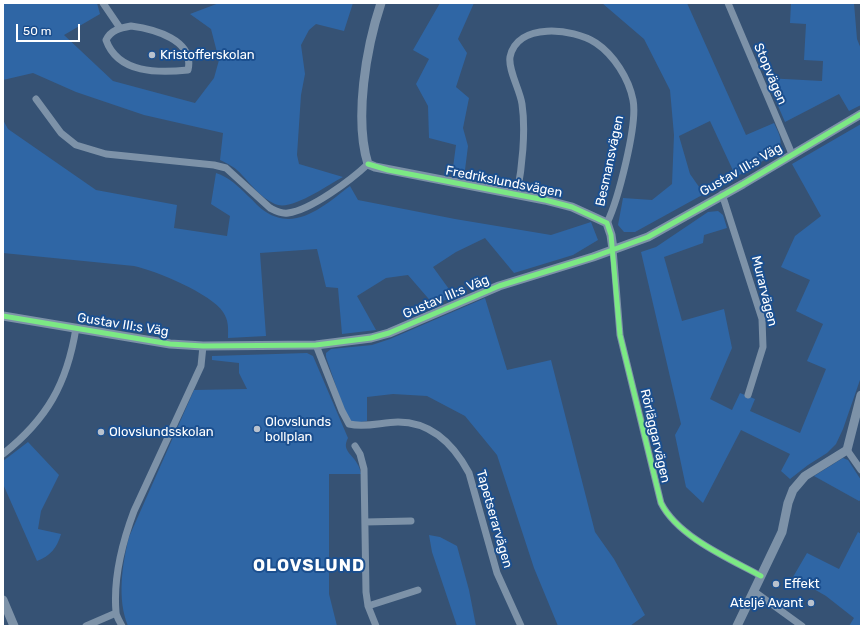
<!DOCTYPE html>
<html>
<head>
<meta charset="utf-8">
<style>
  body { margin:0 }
  #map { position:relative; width:864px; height:629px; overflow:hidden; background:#365274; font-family:Rubik,sans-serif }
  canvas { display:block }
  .frame { position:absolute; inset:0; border:4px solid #fff; pointer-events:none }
  .scale { position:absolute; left:16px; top:24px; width:64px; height:18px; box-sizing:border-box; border:2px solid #fff; border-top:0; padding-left:5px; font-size:12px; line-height:14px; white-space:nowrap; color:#fff; -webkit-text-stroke:3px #1b4f8f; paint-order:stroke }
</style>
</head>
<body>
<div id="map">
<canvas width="864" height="629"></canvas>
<div class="frame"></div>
<div class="scale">50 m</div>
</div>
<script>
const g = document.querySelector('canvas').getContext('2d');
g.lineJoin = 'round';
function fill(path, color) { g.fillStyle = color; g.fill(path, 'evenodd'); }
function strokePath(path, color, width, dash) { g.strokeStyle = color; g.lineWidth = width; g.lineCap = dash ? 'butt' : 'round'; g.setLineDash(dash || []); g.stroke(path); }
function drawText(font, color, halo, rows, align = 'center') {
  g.font = font + ' Rubik,sans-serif'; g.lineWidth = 4; g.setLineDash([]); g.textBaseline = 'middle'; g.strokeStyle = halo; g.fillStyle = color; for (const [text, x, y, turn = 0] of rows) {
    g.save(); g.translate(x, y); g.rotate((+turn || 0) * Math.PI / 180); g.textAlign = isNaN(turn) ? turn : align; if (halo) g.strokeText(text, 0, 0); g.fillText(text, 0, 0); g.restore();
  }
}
const green = new Path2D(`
  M 3,3 L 97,3 L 100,14 L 64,35 L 113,81 L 195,103 L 214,78 L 219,60 L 211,29 L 190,14 L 219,3 L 353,3 L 344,31 L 316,24 L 309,30 L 301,45 L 305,74 L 301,95 L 297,155 L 299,164 L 343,177 C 328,185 294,209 278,205 C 270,203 259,194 253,187 C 240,173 238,168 220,160 L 223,133 L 144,115 L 76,92 L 33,73 L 3,80 Z
  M 440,3 L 474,3 L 458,39 L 467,53 L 456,87 L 469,98 L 463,128 L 468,146 L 464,178 L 452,175 L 456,145 L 429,138 L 428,106 L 416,84 L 429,59 L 413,50 Z
  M 602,3 L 687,3 L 746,135 L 774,123 C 779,134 785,143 776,153 L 736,177 L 710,121 L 679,136 L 690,174 L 704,194 L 635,232 L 624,232 L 618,225 L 623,198 L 652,200 L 672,184 L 674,135 L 670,90 L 644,39 Z
  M 791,3 L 854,3 L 857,39 L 861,49 L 861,105 L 849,111 L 839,94 L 785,122 L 766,78 L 822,81 L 823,61 L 804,60 L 806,24 L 790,23 Z
  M 3,120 L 8,129 L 96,190 L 177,205 L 174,228 L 227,236 L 230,216 L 211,204 L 216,173 C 229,177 238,186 248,196 C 254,201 259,208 266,212 C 297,232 326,204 350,186 L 358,200 L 455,219 L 551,235 L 591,222 L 598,240 L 573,255 L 514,273 L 485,238 L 456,252 L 433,267 L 454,296 L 434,305 L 408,275 L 386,278 L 357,296 L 376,330 L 342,334 L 338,288 L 326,287 L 317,249 L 260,253 L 266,336 L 228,338 C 228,328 229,321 223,312 C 212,294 154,270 134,266 L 3,253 Z
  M 861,124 L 861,377 L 843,429 L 836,444 L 827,453 L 808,465 L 790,479 L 781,471 L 790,454 L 741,430 L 703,503 L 686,487 L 675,435 L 681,424 L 641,252 L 656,247 L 708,212 L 718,211 L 723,215 L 727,228 L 704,235 L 703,243 L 664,257 L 682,321 L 724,309 L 732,348 L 710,399 L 732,410 L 740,393 L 755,399 L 750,411 L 800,433 L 826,369 L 807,361 L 823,324 L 796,311 L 810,280 L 781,267 L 795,236 L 821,216 L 792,164 Z
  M 485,298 L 507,370 L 551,360 L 595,532 L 614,559 L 645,615 L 630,626 L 558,626 L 534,568 L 497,455 L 465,416 L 427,396 L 393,394 L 367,397 L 367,421 L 349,424 L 326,357 L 326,353 L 331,349 L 372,345 L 390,339 Z
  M 307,353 L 313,356 L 348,438 C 341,451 353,454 358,465 C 360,468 360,471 361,474 L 329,474 L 329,594 L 337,626 L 128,626 C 117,599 122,565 129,537 L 194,390 L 247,389 L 239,373 L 239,363 L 212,360 L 212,356 Z
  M 28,442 L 59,475 L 41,511 L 38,529 L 61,534 C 57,548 50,556 37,561 L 3,484 L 3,461 Z
  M 843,458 L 848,460 L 861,480 L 861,500 L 859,501 L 814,476 Z
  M 858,532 L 861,534 L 861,626 L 849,626 L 854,618 L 826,596 L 793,577 L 807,553 L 839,569 Z
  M 429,535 L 440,537 L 457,546 L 469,590 L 476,626 L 457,626 L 432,552 Z`);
const minor = new Path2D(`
  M 103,3 L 120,28
  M 728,3 L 792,154
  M 131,26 C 154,29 195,40 188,70 C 159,73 118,74 106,40 C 111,30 120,28 131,26 Z
  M 36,99 L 61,133 L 76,145 L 106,154 L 214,165 L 226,168 L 270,208 C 276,211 281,214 288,213 C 311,210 351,180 368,164
  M 517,194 C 522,168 526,131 522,104 C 520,90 508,70 510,57 C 517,22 573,28 596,43 C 614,55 629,79 633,100 C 638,124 618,200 607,223
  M 722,194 L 762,319 L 763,347 L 748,395
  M 613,249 L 620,335 L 661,503 C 678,537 730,559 761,576
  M 316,345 L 342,411 L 349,424 C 366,428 382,422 398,422 C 432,422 454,445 469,473 L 497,573 L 521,626
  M 355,446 L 360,454 L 364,469 L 366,592 L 368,606 L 376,626
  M 847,450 L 861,470
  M 3,454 C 47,419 67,384 76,328
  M 365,522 L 411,521
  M 755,592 L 802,626
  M 368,606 L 418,590
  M 86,626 L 116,613
  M 122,626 C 120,622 116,616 116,612 C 113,577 122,543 134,511 L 201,366 L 203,346`);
const tertiary = new Path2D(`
  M 381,3 C 366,48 354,119 368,164 L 375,167 L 545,200 L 572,207 L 607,223 L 611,235 L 613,249
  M 3,316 L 170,344 L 203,346 L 316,345 L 371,338 L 389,333 L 499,286 L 593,257 L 648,237 L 743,184 L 861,114
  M 3,600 L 14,626
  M 737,626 L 782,532 L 788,503 L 793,490 L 805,476 L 847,450 L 861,395`);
const cycleway = new Path2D(`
  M 368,164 L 388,170 L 545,200 L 572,207 L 607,223 L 611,235 L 620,335 L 661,503 C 678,537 730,559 761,576
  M 3,316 L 170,344 L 203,346 L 316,345 L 371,338 L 389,333 L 499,286 L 593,257 L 648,237 L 743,184 L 861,114`);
const markers = [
  [152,55,4,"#b9c2ce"],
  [257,429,4,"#b9c2ce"],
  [101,432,4,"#b9c2ce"],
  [776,584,4,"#b9c2ce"],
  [811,603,4,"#b9c2ce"]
];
const poiNames = [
  ["Kristofferskolan",160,55],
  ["Olovslunds",265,422],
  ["bollplan",265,437],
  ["Olovslundsskolan",109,432],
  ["Effekt",784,584],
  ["Ateljé Avant",803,603,"right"]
];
const streetNames = [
  ["Stopvägen",770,74,67],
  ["Besmansvägen",610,161,-78],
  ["Gustav III:s Väg",741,170,-30],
  ["Fredrikslundsvägen",504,182,11],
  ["Murarvägen",764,291,76],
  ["Gustav III:s Väg",446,297,-23],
  ["Gustav III:s Väg",123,325,9],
  ["Rörläggarvägen",655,436,77],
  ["Tapetserarvägen",494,519,74]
];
const districtNames = [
  ["OLOVSLUND",309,566]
];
fill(green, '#2f66a5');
strokePath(minor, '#7d92a8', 7);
strokePath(tertiary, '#7d92a8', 9);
strokePath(cycleway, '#7ce984', 5);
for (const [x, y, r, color] of markers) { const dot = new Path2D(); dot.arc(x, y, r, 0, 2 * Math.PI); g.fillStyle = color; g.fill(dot); strokePath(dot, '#1b4f8f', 1.5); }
drawText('13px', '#fff', '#1b4f8f', poiNames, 'left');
drawText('13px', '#fff', '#1b4f8f', streetNames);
g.letterSpacing = '1px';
drawText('bold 17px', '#fff', '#1b4f8f', districtNames);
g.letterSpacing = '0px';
</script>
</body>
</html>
